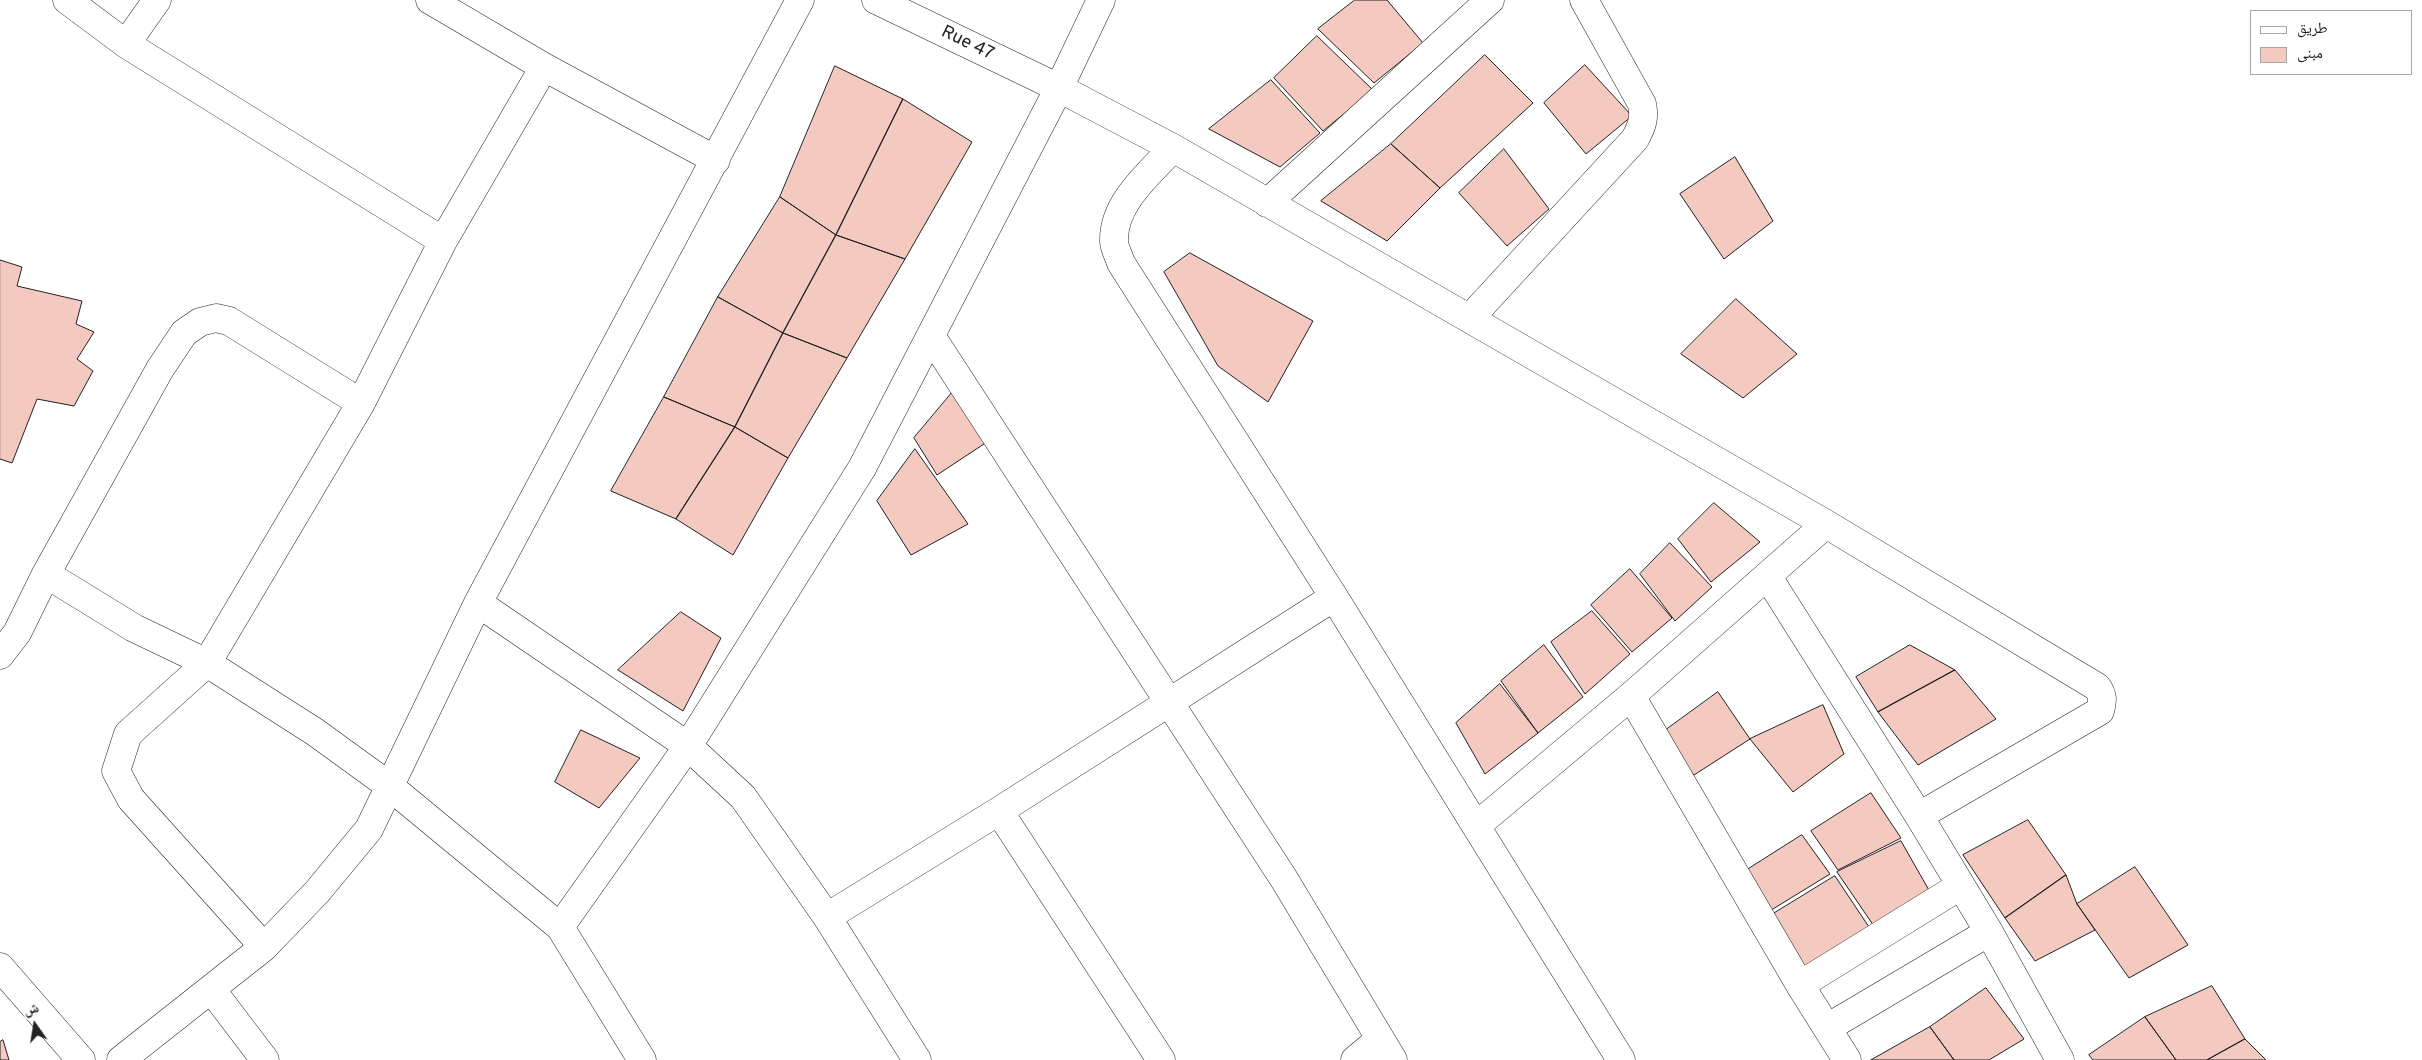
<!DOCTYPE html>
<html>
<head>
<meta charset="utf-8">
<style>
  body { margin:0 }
  #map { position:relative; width:2422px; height:1060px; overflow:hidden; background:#fff; font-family:Overpass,"Noto Naskh Arabic",sans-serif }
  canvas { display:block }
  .legend { position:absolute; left:2250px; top:10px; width:162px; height:65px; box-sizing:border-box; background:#fff; border:1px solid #a7a7a7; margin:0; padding:6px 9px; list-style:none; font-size:15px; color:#222 }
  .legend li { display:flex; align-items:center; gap:10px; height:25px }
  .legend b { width:25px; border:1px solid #a7a7a7 }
  .north { position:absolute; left:10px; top:1000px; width:50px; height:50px; -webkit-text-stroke:4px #fff; paint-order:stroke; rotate:347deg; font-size:14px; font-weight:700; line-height:20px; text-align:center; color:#222 }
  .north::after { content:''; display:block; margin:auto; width:18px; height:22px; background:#222; clip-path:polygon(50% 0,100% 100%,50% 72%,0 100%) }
</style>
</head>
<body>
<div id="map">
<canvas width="2422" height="1060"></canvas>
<ul class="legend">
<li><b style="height:6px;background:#fff"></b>طريق</li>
<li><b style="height:14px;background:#f3c9c0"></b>مبنى</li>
</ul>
<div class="north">ش</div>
</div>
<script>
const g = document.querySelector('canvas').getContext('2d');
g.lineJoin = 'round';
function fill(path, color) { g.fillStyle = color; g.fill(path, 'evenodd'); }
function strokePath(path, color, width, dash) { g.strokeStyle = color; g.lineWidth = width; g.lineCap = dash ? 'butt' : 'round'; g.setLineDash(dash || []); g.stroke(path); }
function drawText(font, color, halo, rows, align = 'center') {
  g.font = font + ' Overpass,sans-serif'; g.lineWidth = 4; g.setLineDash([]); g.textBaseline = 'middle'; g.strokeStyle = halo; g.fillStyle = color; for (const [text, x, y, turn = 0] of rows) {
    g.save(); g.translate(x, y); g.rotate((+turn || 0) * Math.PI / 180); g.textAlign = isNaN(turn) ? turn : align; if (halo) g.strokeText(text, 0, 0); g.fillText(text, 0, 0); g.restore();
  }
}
const building = new Path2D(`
  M 1355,0 L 1387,0 L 1423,43 L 1374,83 L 1318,29 Z
  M 1317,36 L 1373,90 L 1323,131 L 1274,78 Z
  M 1485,55 L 1533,103 L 1440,188 L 1391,144 Z
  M 1585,65 L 1632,116 L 1586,154 L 1544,103 Z
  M 835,66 L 903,99 L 836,235 L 780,197 Z
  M 1271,80 L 1320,133 L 1280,167 L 1209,129 Z
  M 903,99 L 972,142 L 905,259 L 836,235 Z
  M 1391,144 L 1440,188 L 1387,241 L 1321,201 Z
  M 1504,149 L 1549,209 L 1507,246 L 1459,193 Z
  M 1735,157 L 1773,221 L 1724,259 L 1680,194 Z
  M 780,197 L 836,235 L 783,333 L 718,297 Z
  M 836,235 L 905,259 L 847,358 L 783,333 Z
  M 1190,253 L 1313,321 L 1268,402 L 1218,366 L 1164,272 Z
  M 0,260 L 22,267 L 17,286 L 82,301 L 76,324 L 94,332 L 77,359 L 93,371 L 74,406 L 37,399 L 12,463 L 0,459 Z
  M 718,297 L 783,333 L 735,427 L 664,397 Z
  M 1736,299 L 1797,354 L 1743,398 L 1681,354 Z
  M 783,333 L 847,358 L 788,458 L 735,427 Z
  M 956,388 L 993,438 L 937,475 L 914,438 Z
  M 664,397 L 735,427 L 676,519 L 611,491 Z
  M 735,427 L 788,458 L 733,555 L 676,519 Z
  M 915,449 L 968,524 L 911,555 L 877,501 Z
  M 1714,503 L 1760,542 L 1711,582 L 1678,539 Z
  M 1670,543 L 1712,587 L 1675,621 L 1640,574 Z
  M 1630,569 L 1672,618 L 1632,652 L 1591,605 Z
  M 1592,611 L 1630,654 L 1585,694 L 1551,642 Z
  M 681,612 L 721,638 L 683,711 L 618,670 Z
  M 1544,645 L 1583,697 L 1538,733 L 1501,681 Z
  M 1910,645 L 1955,670 L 1878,712 L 1856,677 Z
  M 1955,670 L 1996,719 L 1918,765 L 1878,712 Z
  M 1500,684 L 1538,733 L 1485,774 L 1456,723 Z
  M 1718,692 L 1750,739 L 1694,775 L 1659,735 Z
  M 1823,705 L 1844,754 L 1793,792 L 1750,739 Z
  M 581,730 L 640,758 L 599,808 L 555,782 Z
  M 1871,793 L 1901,838 L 1838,870 L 1811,831 Z
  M 2028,820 L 2066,875 L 2005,918 L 1963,855 Z
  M 1802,835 L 1830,874 L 1768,912 L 1739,875 Z
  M 1901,841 L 1934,899 L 1878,932 L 1837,872 Z
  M 2135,867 L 2188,945 L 2129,978 L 2077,904 Z
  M 2066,875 L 2077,904 L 2095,930 L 2035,961 L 2005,918 Z
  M 1835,876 L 1875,936 L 1803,972 L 1773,914 Z
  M 2212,986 L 2245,1039 L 2207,1060 L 2176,1060 L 2145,1017 Z
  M 1986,988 L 2024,1039 L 1989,1060 L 1954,1060 L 1930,1027 Z
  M 2145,1017 L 2176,1060 L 2093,1060 L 2089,1055 Z
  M 1930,1027 L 1954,1060 L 1871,1060 Z
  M 2245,1039 L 2266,1060 L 2207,1060 Z
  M 3,1040 L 9,1060 L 0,1060 L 0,1042 Z`);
const minor = new Path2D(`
  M 67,0 L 126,44 L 443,241
  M 430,0 L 544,67 L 716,160
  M 876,0 L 1059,88 L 1173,148 L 1826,524 L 2097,687 C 2103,695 2103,701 2100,711 L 1919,816
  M 126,44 L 157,0
  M 1173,148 C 1149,174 1113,203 1114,241 C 1114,248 1119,256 1121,263 L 1334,597 L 1621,1060
  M 1267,203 L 1490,0
  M 1470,318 L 1635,139 C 1642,126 1645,118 1642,104 L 1584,0
  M 931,336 L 1284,879 L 1393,1060
  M 46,574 L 134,628 L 207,663 L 315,732 L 388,785 L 560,927 L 642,1060
  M 1768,577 L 1919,816 L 1989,932 L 2060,1060
  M 478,603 L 688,746 L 743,797 L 827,917 L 917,1060
  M 0,655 L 17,633 L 46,574 L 160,369 L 184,333 L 200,322 L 216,318 L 229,321 L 361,403
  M 1631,696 L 1800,985 L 1847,1060
  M 999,811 L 1161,1060
  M 1476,826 L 1631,696 L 1826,524
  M 827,917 L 999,811 L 1334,597
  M 560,927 L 688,746 L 862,468 L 1059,88 L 1101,0
  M 264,947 L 131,799 L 116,771 L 128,734 L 207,663 L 361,403 L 443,241 L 544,67
  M 0,967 L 81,1060
  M 1800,985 L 1960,886
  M 211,989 L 265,1060
  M 1827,1028 L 1989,932
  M 121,1060 L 264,947 L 317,892 L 369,829 L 478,603 L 800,0
  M 1355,1060 L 1379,1040`);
const streetNames = [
  ["Rue 47",967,44,26]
];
fill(building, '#f3c9c0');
strokePath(building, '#222', 1);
strokePath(minor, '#222', 29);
strokePath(minor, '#fff', 28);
drawText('18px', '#222', '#fff', streetNames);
</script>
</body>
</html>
